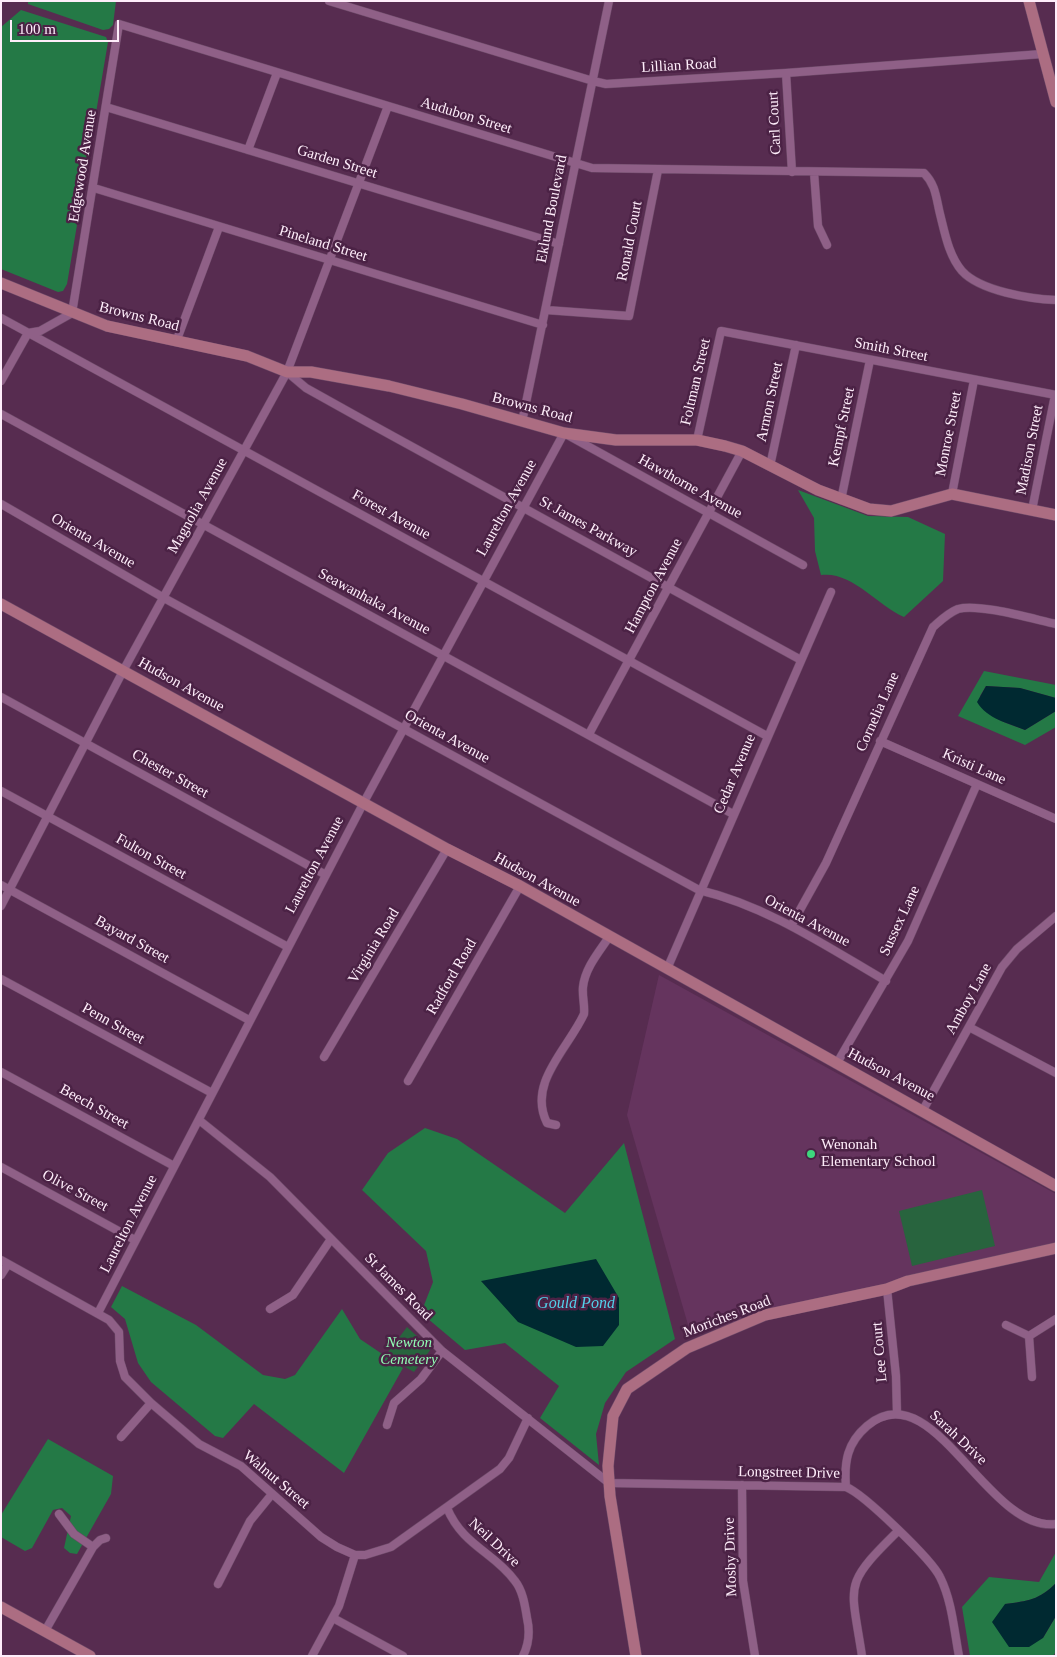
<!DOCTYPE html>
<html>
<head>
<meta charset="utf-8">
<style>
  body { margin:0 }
  #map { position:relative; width:1057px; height:1657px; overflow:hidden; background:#572c50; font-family:Georgia,serif }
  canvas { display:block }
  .frame { position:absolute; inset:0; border:2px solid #feedfa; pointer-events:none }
  .scale { position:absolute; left:10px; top:20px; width:109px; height:22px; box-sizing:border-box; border:2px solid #feedfa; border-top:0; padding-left:6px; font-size:15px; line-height:18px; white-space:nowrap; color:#feedfa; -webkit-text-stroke:4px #4b2245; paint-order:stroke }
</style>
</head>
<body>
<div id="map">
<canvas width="1057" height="1657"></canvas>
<div class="frame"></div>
<div class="scale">100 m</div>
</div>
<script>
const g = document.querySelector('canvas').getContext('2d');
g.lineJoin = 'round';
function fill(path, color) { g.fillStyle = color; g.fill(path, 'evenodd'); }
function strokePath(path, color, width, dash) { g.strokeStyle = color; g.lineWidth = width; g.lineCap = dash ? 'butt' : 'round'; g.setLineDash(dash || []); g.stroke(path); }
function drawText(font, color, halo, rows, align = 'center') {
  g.font = font + ' Georgia,serif'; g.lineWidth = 5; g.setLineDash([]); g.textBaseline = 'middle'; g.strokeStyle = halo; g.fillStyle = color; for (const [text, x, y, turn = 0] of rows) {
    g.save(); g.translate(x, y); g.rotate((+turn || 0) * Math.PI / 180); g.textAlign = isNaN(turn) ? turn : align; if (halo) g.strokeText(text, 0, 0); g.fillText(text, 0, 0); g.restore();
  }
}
const built = new Path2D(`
  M 659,975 L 1056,1194 L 1056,1243 L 691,1335 L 627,1115 Z`);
const green = new Path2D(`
  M 982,1190 L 995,1246 L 912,1266 L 899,1211 Z
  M 407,1327 L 431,1349 L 414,1372 L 385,1356 Z`);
const forest = new Path2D(`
  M 28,1 L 116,1 L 113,25 L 109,29 L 103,30 L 28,4 Z
  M 21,10 L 106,37 L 108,42 L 67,284 L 63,291 L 58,292 L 1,269 L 1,27 Z
  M 798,490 L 868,516 L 908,517 L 945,534 L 943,581 L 904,617 C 877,605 852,571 821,575 L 815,551 L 814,518 Z
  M 984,671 L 1056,685 L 1056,698 L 1020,688 L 986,686 L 980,696 C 994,722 997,719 1025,730 L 1056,711 L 1056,727 L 1025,745 L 958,716 Z
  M 425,1128 L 457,1139 L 565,1213 L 624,1143 L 675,1339 L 626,1372 L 605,1403 L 596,1434 L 599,1465 L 540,1418 L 559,1386 L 505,1343 L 465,1350 L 421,1313 L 433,1282 L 426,1251 L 362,1190 L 388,1153 Z
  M 122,1286 L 196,1325 L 263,1375 L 285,1379 L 295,1375 L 342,1309 L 360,1339 L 403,1368 L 344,1473 L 254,1404 L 223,1438 L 215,1436 L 151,1382 L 138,1363 L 125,1319 L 111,1307 Z
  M 48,1439 L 113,1476 L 111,1494 L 77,1554 L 70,1553 L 64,1548 L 71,1516 L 62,1508 L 53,1510 L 32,1548 L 25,1551 L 1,1537 L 1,1515 Z
  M 1056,1552 L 1056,1583 C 1039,1600 1028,1601 1005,1604 L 1043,1638 L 1056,1616 L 1056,1652 L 1053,1656 L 970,1656 L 962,1607 L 989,1577 L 1039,1582 Z`);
const water = new Path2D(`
  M 986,686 L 1020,688 L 1056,698 L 1056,711 L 1025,730 C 1008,723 987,719 977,702 Z
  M 596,1259 L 619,1298 L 619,1325 L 603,1346 L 576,1347 L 518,1322 L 481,1281 Z
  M 1056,1583 L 1056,1616 L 1043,1638 L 1029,1647 L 1009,1647 L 992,1622 L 1005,1604 C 1028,1601 1039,1600 1056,1583 Z`);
const street = new Path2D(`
  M 329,1 L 593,81 L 606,84 L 786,73 L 1042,54
  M 786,73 L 792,172
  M 106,107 L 559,244
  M 248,150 L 277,73
  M 814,172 L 818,226 L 827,245
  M 94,188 L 543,325
  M 546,310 L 629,316 L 658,170
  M 1,318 L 767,736
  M 176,342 L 219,227
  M 287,372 L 306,388 L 367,422 L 801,660
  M 1,381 L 28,333 L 40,331 L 72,313 L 119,24 L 592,168 L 924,173 C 936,185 936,198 940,214 C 945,234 949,256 962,271 C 980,291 1030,299 1056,300
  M 1,414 L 733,814
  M 522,422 L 609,1
  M 697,440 L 721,331 L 1056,395
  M 770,466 L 796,345
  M 952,494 L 974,380
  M 841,500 L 870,360
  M 1,504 L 164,598 L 699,890 C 767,906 826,946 886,981
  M 1032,510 L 1055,395
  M 1,697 L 326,875
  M 589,734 L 742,451
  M 880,741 L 1056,819
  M 1,791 L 288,947
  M 1,885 L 249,1020
  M 1,906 L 123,671 L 287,372 L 388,106
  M 791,926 L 826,863 L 933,627 C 941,620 948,613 958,609 C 979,603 1033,619 1056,624
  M 667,969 L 831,592
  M 1,979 L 212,1093
  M 969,1027 L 1056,1073
  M 324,1057 L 447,849
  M 837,1063 L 908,941 L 977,784
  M 1,1072 L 174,1166
  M 408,1081 L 520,886
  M 923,1110 L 1002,967 L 1017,949 L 1056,916
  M 199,1120 L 270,1177 L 442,1351 L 609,1483 L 846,1487 C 864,1494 932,1560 940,1577 C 952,1601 954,1630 959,1656
  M 556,1125 L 547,1123 C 527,1083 568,1049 584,1014 C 585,1005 582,996 583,987 C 585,968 599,952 609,937
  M 1,1167 L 135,1240
  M 1,1260 L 109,1320 L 119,1332 L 120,1361 L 125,1377 L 151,1403 L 199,1444 L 241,1466 L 321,1537 L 337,1547 L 355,1555 L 365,1555 L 391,1547 L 500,1469 L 509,1458 L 528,1418
  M 1,1275 L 8,1264
  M 887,1289 L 896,1376 L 897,1414
  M 270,1309 L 293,1295 L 331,1239
  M 98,1313 L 364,802 L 564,433 L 803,565
  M 1006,1325 L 1029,1336 L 1056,1319
  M 1029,1336 L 1032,1377
  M 387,1425 L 394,1403 L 421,1379 L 442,1351
  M 121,1437 L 151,1403
  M 742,1485 L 743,1581 L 755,1656
  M 846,1487 C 844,1462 847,1443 867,1426 C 933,1370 987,1533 1056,1524
  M 447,1508 C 463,1546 494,1552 515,1581 C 523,1591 525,1606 527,1618 C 530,1631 529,1644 523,1656
  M 59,1514 L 74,1534 L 93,1547
  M 218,1584 L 250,1521 L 272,1494
  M 333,1618 L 403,1656
  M 45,1631 L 93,1547 L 100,1540 L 106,1538
  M 312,1656 L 339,1606 L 355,1555
  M 862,1656 C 851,1583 842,1586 898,1531`);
const secondary = new Path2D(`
  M 1029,1 L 1056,102
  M 1,283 L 107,326 L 247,356 L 287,372 L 311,372 L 389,386 L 462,404 L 564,433 L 616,440 L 697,440 L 725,446 L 742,451 L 818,490 L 869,509 L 891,511 L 952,494 L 1056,515
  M 1,604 L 447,849 L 520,886 L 1056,1186
  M 1,1607 L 90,1656
  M 636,1656 L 610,1496 L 608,1466 L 613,1416 L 627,1389 L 687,1348 L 765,1315 L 887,1289 L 908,1281 L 1056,1248`);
const markers = [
  [811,1154,5,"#3dd77d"]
];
const streetNames = [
  ["Lillian Road",679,66,-3],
  ["Audubon Street",466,116,17],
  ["Carl Court",775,123,-93],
  ["Garden Street",337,162,17],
  ["Edgewood Avenue",83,166,-81],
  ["Eklund Boulevard",552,209,-79],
  ["Ronald Court",630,241,-79],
  ["Pineland Street",323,244,17],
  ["Browns Road",139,317,14],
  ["Smith Street",891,350,11],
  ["Foltman Street",696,382,-77],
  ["Armon Street",770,402,-78],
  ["Browns Road",532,408,15],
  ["Kempf Street",842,427,-78],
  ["Monroe Street",949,434,-79],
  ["Madison Street",1030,450,-79],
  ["Hawthorne Avenue",690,487,29],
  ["Magnolia Avenue",198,506,-61],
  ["Laurelton Avenue",507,508,-61],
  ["Forest Avenue",391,515,29],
  ["St James Parkway",588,527,29],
  ["Orienta Avenue",93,541,30],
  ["Hampton Avenue",654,586,-62],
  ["Seawanhaka Avenue",374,602,28],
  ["Hudson Avenue",181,685,29],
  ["Cornelia Lane",878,712,-66],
  ["Orienta Avenue",447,737,29],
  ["Kristi Lane",974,767,24],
  ["Chester Street",170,774,29],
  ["Cedar Avenue",735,774,-67],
  ["Fulton Street",151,857,29],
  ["Laurelton Avenue",315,865,-62],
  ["Hudson Avenue",537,880,29],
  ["Orienta Avenue",807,921,28],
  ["Sussex Lane",900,921,-65],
  ["Bayard Street",132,940,29],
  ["Virginia Road",374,946,-59],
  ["Radford Road",452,977,-60],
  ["Amboy Lane",969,999,-61],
  ["Penn Street",113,1024,29],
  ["Hudson Avenue",891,1075,28],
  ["Beech Street",94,1107,29],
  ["Olive Street",75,1191,28],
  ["Laurelton Avenue",129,1224,-63],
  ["St James Road",398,1287,45],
  ["Moriches Road",727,1317,-21],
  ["Lee Court",880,1352,-95],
  ["Sarah Drive",958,1438,43],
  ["Longstreet Drive",789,1473,1],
  ["Walnut Street",276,1480,40],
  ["Neil Drive",494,1543,43],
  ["Mosby Drive",731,1557,-92]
];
const poiNames = [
  ["Wenonah",821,1145],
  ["Elementary School",821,1162]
];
const parkNames = [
  ["Newton",409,1343],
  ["Cemetery",409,1360]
];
const waterNames = [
  ["Gould Pond",576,1304]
];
fill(built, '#65345e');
fill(green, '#28643e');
fill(forest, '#247946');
fill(water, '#002931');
strokePath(street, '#6e4b69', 9);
strokePath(secondary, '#6e4b69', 12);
strokePath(street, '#8f6087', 8);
strokePath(secondary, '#ac6d82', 11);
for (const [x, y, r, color] of markers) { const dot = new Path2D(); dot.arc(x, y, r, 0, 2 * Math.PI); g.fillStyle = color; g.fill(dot); strokePath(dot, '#4b2245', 2); }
drawText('15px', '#feedfa', '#4b2245', streetNames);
drawText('15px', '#feedfa', '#4b2245', poiNames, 'left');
drawText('italic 15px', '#91feb4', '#4b2245', parkNames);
drawText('italic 16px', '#52d1ea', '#4b2245', waterNames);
</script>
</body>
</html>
